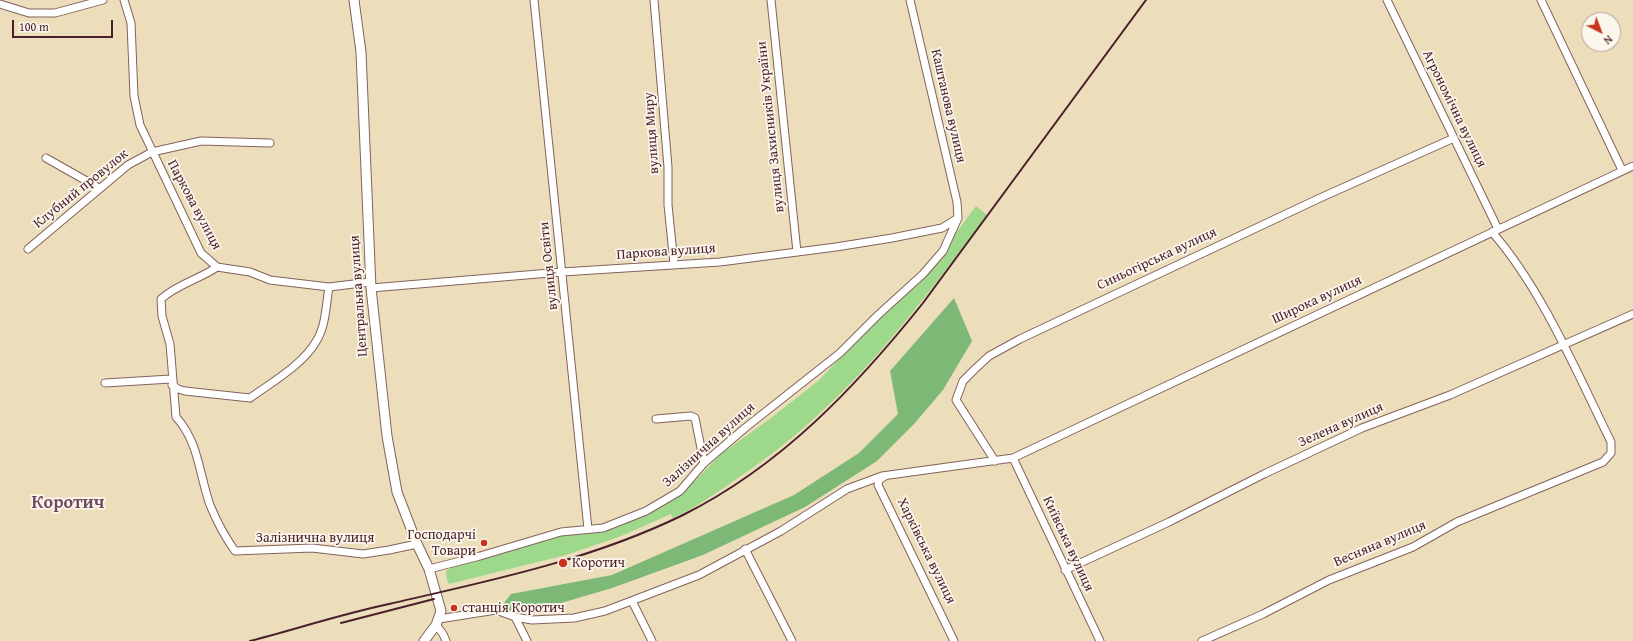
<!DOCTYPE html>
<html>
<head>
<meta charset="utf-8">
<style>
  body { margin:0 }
  #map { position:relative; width:1633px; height:641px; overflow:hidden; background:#ecdebb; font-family:"Gentium Book Plus",serif }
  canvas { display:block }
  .north { position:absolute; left:1581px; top:12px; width:40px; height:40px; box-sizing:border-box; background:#fbf7ec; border:1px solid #b4a19f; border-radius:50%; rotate:138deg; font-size:11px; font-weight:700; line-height:16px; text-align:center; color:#4a1f2b }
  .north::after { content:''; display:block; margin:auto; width:14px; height:18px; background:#c8321e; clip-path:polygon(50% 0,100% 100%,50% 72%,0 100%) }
  .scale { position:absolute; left:12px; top:20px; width:101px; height:18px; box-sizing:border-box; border:2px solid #4a1f2b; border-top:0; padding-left:5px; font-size:12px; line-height:14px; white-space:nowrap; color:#4a1f2b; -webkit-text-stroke:3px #fbf7ec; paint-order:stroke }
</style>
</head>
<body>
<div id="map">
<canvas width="1633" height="641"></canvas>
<div class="north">N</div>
<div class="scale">100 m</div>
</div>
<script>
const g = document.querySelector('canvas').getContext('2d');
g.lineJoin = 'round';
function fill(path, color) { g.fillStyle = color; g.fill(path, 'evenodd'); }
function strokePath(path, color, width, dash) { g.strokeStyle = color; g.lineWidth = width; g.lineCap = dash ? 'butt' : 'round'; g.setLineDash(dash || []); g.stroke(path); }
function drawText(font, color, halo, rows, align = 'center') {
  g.font = font + ' "Gentium Book Plus",serif'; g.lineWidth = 3.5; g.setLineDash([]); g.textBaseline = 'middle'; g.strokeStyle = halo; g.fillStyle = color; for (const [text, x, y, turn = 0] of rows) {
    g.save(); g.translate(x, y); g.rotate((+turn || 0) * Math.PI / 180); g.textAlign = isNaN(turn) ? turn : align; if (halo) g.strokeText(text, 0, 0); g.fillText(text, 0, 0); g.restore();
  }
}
const green = new Path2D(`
  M 976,206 L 987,215 C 911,317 843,409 735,480 C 715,494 695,508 673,518 L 671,514 L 619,537 L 566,555 L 449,584 L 447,580 L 446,571 L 451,568 L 560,535 L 593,530 L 662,503 L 696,480 L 721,454 L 771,418 L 818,381 L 938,257 Z`);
const forest = new Path2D(`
  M 954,298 L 972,341 L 943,390 L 914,424 L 877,461 L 805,507 L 703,555 L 612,588 L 551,606 L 509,610 L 504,603 L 511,594 L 612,575 L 794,495 L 859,453 L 898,414 L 890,371 Z`);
const minor = new Path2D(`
  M 124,0 L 131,23 L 134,96 L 140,125 L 201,253 L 217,267 L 250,272 L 270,280 L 329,287 L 370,282
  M 534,0 L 588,529
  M 654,0 L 668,167 L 668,205 L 674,264
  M 771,0 L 797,252
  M 1387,0 L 1498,229
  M 1541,0 L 1622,170
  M 0,4 L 29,13 L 55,13 L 103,0
  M 46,158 L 99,188
  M 28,249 L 128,165 L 152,152 L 201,141 L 270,143
  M 217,267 C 200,279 177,284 161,299 L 162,316 L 170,344 L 176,417 C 199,442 199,474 210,505 C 217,522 225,537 235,551 L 312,548 L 363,554 L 389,550 L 417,544
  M 371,288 L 562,272 L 720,262 L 836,247 L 892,238 L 942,228 L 958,218
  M 105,383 L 171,379
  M 172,385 L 178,389 L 185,391 L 250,398 C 272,382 303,365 317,340 C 326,325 326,304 329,287
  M 656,419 L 691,416 L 695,418 L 704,463
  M 1013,458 L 1100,641
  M 995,461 L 956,400 L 963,381 L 975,369 L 989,356 L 1020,339 L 1320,198 L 1454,138
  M 885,476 L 879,480 L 878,485 L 954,641
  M 745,549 L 792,641
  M 429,569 L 480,556 L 561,532 L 603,528 L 646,511 L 680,491 L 704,463 L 745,428 L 840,353 L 878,315 L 923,274 L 943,251 L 958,218 L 957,202 L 910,0
  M 1065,570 L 1169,522 L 1264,474 L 1362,428 L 1450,395 L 1633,314
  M 632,601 L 652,641
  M 515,617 L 527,641
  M 439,619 L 496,610 L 515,617 L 532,620 L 574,618 L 605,611 L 699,575 L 781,531 L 847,489 L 882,476 L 1013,458 L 1633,166
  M 436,625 L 443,634 L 446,641
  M 1202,641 L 1263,614 L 1329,580 L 1413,547 L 1457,522 L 1603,462 L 1611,453 L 1611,442 C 1577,373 1542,289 1492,232`);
const tertiary = new Path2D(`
  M 354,0 L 361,52 L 371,288 L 387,436 L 397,492 L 417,544 L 429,569 L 441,611 L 436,625 L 424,641`);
const rail = new Path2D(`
  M 341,623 L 434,599
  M 250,641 C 296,629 342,614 389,604 C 489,581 591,560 683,515 C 781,466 856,387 923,303 L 1146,0`);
const markers = [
  [484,543,4,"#c8321e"],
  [563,563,5,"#c8321e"],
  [454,608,4,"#c8321e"]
];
const streetNames = [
  ["Каштанова вулиця",948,106,77],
  ["Агрономічна вулиця",1454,109,64],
  ["вулиця Захисників України",771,127,-96],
  ["вулиця Миру",652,133,-94],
  ["Клубний провулок",81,189,-39],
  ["Паркова вулиця",194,205,62],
  ["Паркова вулиця",666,252,-4],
  ["Синьогірська вулиця",1157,259,-25],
  ["вулиця Освіти",549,266,-96],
  ["Центральна вулиця",359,296,-94],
  ["Широка вулиця",1317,300,-25],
  ["Зелена вулиця",1341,425,-24],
  ["Залізнична вулиця",709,445,-42],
  ["Залізнична вулиця",315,538],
  ["Київська вулиця",1068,544,65],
  ["Весняна вулиця",1380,544,-23],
  ["Харківська вулиця",926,551,64]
];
const poiNames = [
  ["Господарчі",476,535,"right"],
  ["Товари",476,551,"right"],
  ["Коротич",572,563],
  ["станція Коротич",462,608]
];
const districtNames = [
  ["Коротич",68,503]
];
fill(green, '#9ed88b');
fill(forest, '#7eb877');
strokePath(minor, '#83625d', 9);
strokePath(tertiary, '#83625d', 11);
strokePath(minor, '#fff', 7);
strokePath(tertiary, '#fff', 9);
strokePath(rail, '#4a1f2b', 2);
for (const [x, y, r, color] of markers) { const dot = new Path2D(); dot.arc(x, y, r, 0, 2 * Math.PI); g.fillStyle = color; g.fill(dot); strokePath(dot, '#fbf7ec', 1.5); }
drawText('14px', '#4a1f2b', '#fbf7ec', streetNames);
drawText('14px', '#4a1f2b', '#fbf7ec', poiNames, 'left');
drawText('bold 18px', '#6f4b60', '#fbf7ec', districtNames);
</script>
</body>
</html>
